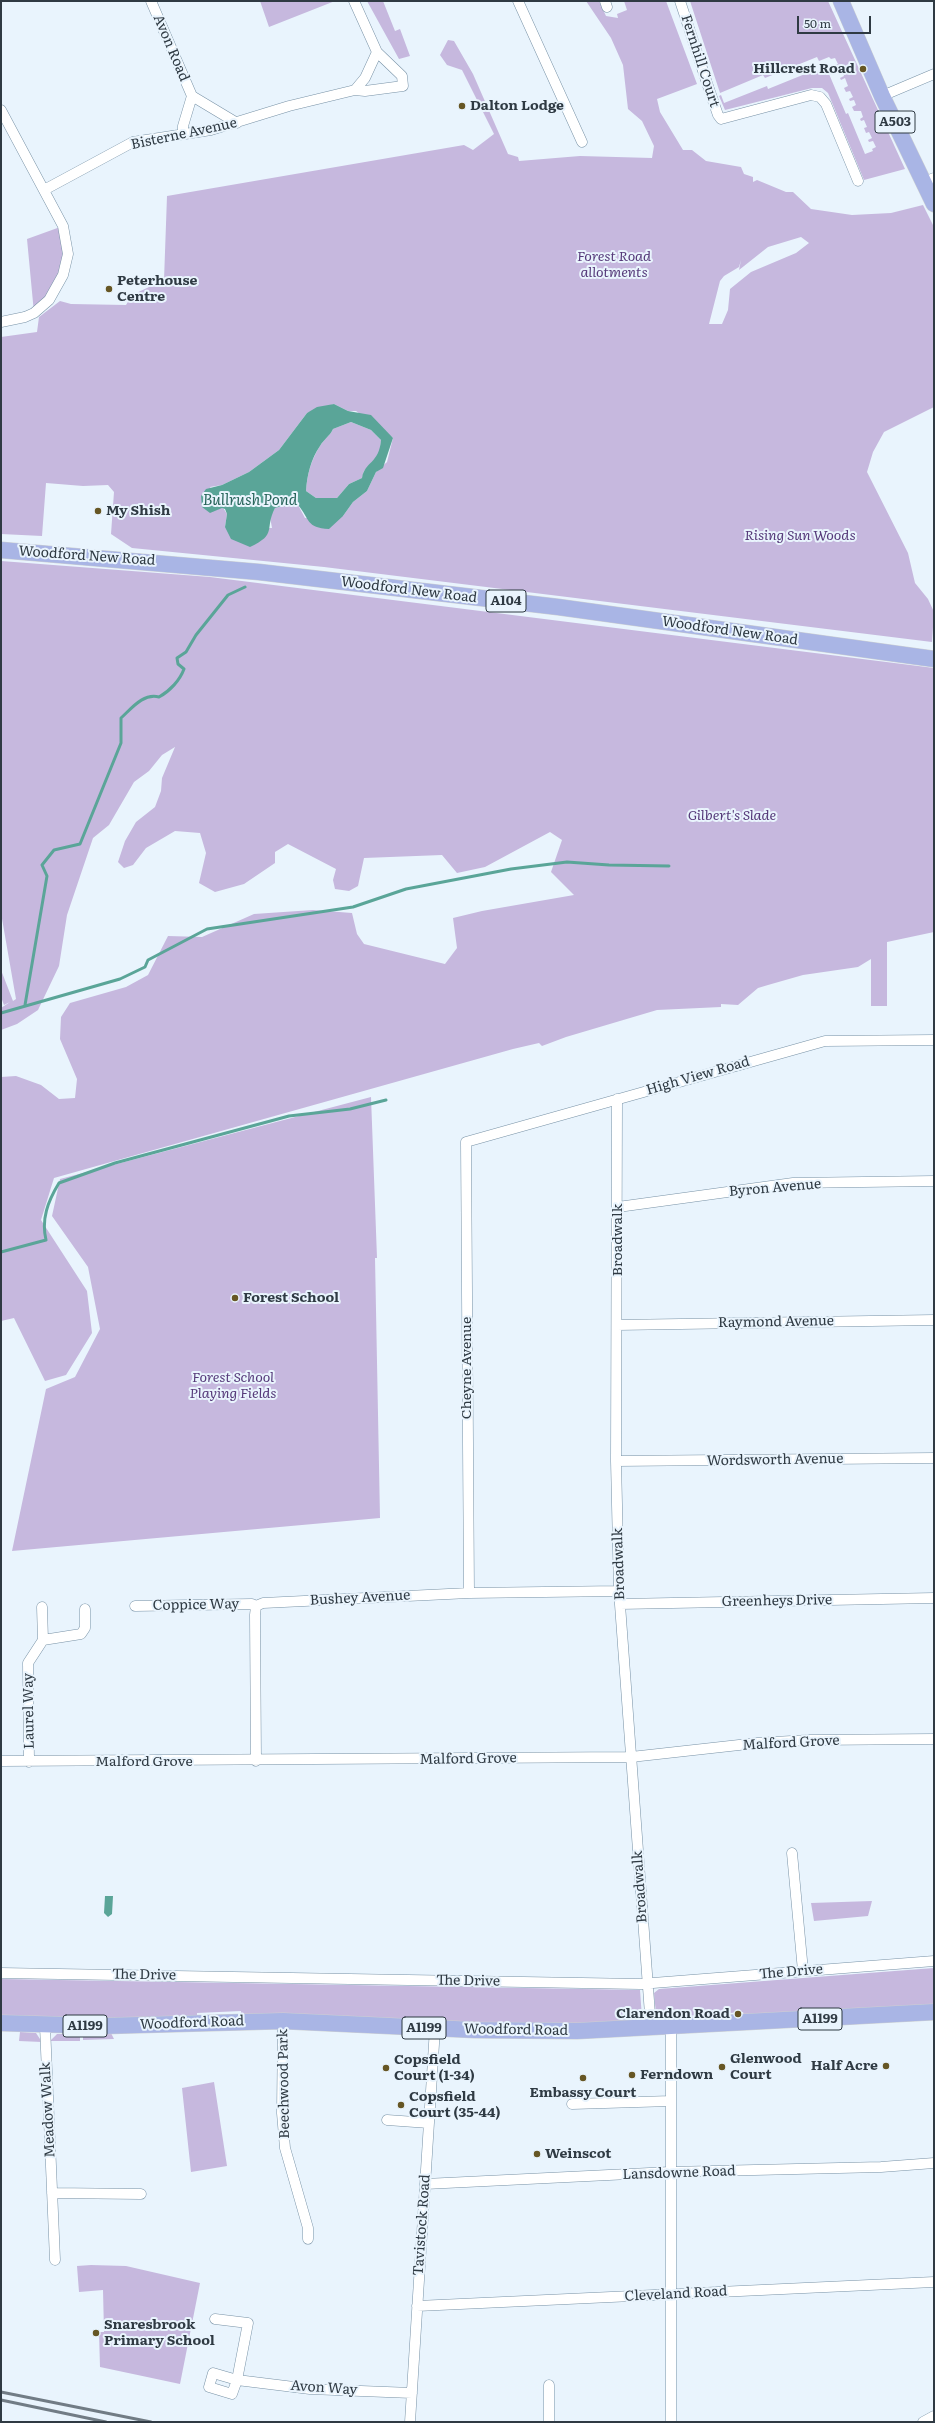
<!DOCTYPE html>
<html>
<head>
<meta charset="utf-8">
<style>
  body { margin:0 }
  #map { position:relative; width:935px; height:2423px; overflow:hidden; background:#e9f4fd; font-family:Literata,serif }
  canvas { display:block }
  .frame { position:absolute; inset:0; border:2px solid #2f3a43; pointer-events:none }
  .scale { position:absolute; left:797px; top:16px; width:74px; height:18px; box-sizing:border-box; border:2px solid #2f3a43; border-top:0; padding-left:5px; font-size:12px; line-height:14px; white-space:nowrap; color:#2f3a43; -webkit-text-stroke:3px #e9f4fd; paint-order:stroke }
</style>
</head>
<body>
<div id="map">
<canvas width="935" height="2423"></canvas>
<div class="frame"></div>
<div class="scale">50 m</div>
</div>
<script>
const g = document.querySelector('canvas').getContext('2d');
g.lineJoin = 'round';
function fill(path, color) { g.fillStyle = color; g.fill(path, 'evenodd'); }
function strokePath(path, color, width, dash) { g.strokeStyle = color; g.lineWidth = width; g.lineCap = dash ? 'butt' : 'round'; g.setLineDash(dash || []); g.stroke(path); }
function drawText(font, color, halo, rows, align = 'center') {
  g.font = font + ' Literata,serif'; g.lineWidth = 4; g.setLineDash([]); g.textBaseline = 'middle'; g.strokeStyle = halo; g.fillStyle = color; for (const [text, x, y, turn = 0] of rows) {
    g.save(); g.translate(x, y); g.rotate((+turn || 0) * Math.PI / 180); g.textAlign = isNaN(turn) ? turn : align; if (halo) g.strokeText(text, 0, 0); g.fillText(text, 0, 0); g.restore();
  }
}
const green = new Path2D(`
  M 260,1 L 335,1 L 269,27 Z
  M 367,1 L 383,1 L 395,31 L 400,29 L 410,56 L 399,59 Z
  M 586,1 L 599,1 L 606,16 L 618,18 L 617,14 L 627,10 L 624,1 L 666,1 L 697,84 L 657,99 L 660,112 L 683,150 L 692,150 L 706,161 L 741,167 L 744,174 L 753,177 L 753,182 L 757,180 L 786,192 L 793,192 L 811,209 L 852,215 L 891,213 L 923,205 L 934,227 L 934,407 L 884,432 L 873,452 L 867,472 L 908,553 L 915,583 L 928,599 L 934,612 L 932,642 L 324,567 L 132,548 L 111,534 L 114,492 L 108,485 L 83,486 L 46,483 L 42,536 L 1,534 L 1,337 L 37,332 L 39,317 L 60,301 L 71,304 L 126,305 L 132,295 L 164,280 L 167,196 L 464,145 L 473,150 L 494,134 L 462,70 L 447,65 L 440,55 L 448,40 L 454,41 L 473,74 L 508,154 L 518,157 L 519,161 L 580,156 L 652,158 L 654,146 L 642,121 L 628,109 L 623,65 L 611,38 ZM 801,237 L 809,243 L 796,253 L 751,272 L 730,289 L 728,310 L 722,324 L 709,324 L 720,281 L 724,276 L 739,267 L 741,260 L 739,270 L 768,247 ZM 334,404 L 348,411 L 356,411 L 393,438 L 387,462 L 376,472 L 367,491 L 353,502 L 343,516 L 305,518 L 298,505 L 286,505 L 275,508 L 270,517 L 272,528 L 225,527 L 227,514 L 210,487 L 222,485 L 249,472 L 279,450 L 307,413 Z
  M 690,1 L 828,1 L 905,169 L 864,180 L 828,93 L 822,88 L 812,88 L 725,110 L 719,96 L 721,95 L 724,103 L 767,86 L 768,89 L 810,72 L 811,75 L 824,69 L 827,75 L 829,74 L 846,114 L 848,113 L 865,154 L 873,151 L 872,149 L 876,147 L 873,141 L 869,142 L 868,140 L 872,138 L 869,132 L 866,133 L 864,128 L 867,127 L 864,120 L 861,121 L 860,119 L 863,117 L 861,111 L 854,111 L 852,107 L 856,105 L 854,100 L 850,101 L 849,99 L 853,97 L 850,91 L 846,92 L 844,88 L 848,86 L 845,78 L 841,80 L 840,78 L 844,76 L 842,69 L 837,71 L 834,66 L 838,64 L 835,58 L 831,59 L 829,57 L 819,61 L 817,57 L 765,78 L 763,75 L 720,93 Z
  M 63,226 L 63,275 L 34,313 L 27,239 Z
  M 351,422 L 371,430 L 381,440 L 380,454 L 364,471 L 362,478 L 349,484 L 337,498 L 316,498 L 306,491 C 307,475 311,460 320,446 C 324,439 330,436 333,429 Z
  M 1,561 L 210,577 L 934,668 L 934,932 L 887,942 L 887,1006 L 871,1006 L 871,959 L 858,967 L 803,975 L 768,985 L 758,988 L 738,1005 L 721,1004 L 721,1007 L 657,1010 L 566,1037 L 542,1046 L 539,1043 L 513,1049 L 54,1178 L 41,1220 L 87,1291 L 92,1333 L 66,1375 L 45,1381 L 14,1318 L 1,1321 L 1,1077 L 16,1076 L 41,1085 L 59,1099 L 75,1098 L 77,1079 L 60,1039 L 61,1017 L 70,1003 L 126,987 L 148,975 L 168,936 L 202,937 L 254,914 L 313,910 L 352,913 L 357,934 L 364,944 L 445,964 L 457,948 L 453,918 L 482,911 L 574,895 L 551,872 L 562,840 L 550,832 L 485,867 L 457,873 L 442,855 L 364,858 L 358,886 L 349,891 L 335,889 L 333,880 L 336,869 L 288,844 L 275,852 L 275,863 L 244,884 L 215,892 L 199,883 L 206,853 L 200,833 L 175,831 L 146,848 L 133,865 L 124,868 L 118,862 L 125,841 L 136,822 L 155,807 L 161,791 L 162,778 L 175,747 L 162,755 L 149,771 L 134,782 L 109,825 L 93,838 L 67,915 L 59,966 L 38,1010 L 17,1024 L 1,1030 L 1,1008 L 10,1002 L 4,1005 L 1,997 L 1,970 L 13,1001 L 16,999 L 1,913 Z
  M 371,1097 L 377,1258 L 375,1258 L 380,1518 L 12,1551 L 46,1389 L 75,1377 L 100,1329 L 88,1267 L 52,1216 L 60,1179 Z
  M 872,1901 L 868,1916 L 814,1921 L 811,1903 Z
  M 934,1968 L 934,2004 L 744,2016 L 743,2012 L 659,2018 L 659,2014 L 656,2014 L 654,1993 L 659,1989 Z
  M 1,1979 L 640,1990 L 642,2018 L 633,2019 L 633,2022 L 530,2024 L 241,2015 L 241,2011 L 197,2013 L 197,2016 L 83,2019 L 1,2017 Z
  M 20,2032 L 36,2033 L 42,2042 L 19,2041 Z
  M 111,2033 L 114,2039 L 83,2040 L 83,2034 Z
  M 57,2034 L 80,2034 L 80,2041 L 50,2041 Z
  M 214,2082 L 227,2166 L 191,2172 L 182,2088 Z
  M 91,2265 L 126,2266 L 200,2283 L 180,2384 L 100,2367 L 99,2332 L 104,2332 L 103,2290 L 79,2292 L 77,2266 Z`);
const water = new Path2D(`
  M 334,404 L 348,411 L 371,415 L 393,438 L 383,468 L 376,472 L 367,491 L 353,502 L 343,516 L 329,529 C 306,528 310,519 298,505 L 286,505 L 275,508 C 264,529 278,534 250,547 L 231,539 L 225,527 L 227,514 L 225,509 L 222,508 L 210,513 L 202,507 L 201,496 L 206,489 L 222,485 L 249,472 L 279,450 L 307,413 L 317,407 ZM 351,422 L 371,430 L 381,440 C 379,464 365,461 362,478 L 349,484 L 337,498 L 316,498 L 306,491 C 307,475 311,459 320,446 C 324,439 330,436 333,429 Z
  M 105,1896 L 113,1896 L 112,1914 L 108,1917 L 104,1913 Z`);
const stream = new Path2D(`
  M 25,1005 L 47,876 L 42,865 L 54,850 L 80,844 L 121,743 L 121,718 C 132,708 143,693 159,697 C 170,691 180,680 184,669 L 178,664 L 177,658 L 186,652 L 196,635 L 228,595 L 245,587
  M 1,1013 L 120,979 L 145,967 L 148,960 L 207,929 L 353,907 L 406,889 L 511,869 L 567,862 L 609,865 L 669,866
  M 1,1252 L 46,1240 C 41,1219 48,1201 59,1183 L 115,1163 L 289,1116 L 350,1109 L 386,1100`);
const street = new Path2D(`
  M 151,1 L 192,96 L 237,123
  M 518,1 L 582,142
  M 605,1 L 607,7
  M 680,1 L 709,89 L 718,115 L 721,119 L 811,95 L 820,97 L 826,104 L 858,181
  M 355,90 L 365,78 L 377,52
  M 882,96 L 934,74
  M 1,110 L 63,226 L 68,254 L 63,275 L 49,300 L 34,313 L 25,317 L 1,322
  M 183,133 L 183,126 L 192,96
  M 924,182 L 934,178
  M 44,190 L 133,142 L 211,130 L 289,106 L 355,90 L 365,91 L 403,86 L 402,76 L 377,52 L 354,1
  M 617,1099 L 616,1461 L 619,1591 L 651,2028
  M 618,1207 L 793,1183 L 934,1181
  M 617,1325 L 934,1320
  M 616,1461 L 934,1458
  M 469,1593 L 466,1142 L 825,1041 L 934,1040
  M 620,1604 L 934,1598
  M 135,1606 L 252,1604 L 256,1606
  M 42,1607 L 43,1640
  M 1,1761 L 631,1757 L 757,1743 L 809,1740 L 934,1739
  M 256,1761 L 255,1615 L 256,1606 L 263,1603 L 469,1593 L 619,1591
  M 29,1762 L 28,1663 L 43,1640 L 81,1634 L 85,1628 L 85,1609
  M 792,1853 L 803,1971
  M 1,1973 L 640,1984 L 934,1961
  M 283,2021 L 282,2113 L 285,2148 L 308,2228 L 308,2239
  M 45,2026 L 55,2260
  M 671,2028 L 671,2422
  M 572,2104 L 671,2101
  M 387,2120 L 429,2123
  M 425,2184 L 670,2172 L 881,2167 L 934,2163
  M 52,2193 L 141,2194
  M 417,2306 L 934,2282
  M 215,2319 L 248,2323 L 237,2380 L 310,2389 L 412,2393
  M 213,2373 L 237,2380 L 232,2394 L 209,2387 Z
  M 549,2385 L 549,2422
  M 410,2422 L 435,2028
  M 923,2422 L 934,2416`);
const primary = new Path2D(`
  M 841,1 L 882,96 L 934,204
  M 1,550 L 259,572 L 558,607 L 934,659
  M 1,2023 L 103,2026 L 283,2021 L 475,2030 L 577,2031 L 934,2012`);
const rail = new Path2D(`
  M 1,2392 L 151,2422
  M 1,2400 L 106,2422`);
const markers = [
  [863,69,4,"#665624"],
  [462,106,4,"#665624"],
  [109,289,4,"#665624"],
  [98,511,4,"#665624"],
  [235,1298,4,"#665624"],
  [738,2014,4,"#665624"],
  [886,2066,4,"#665624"],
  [722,2067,4,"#665624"],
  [386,2068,4,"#665624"],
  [632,2075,4,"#665624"],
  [583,2078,4,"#665624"],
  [401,2105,4,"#665624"],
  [537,2154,4,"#665624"],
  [96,2333,4,"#665624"]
];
const shields = [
  [895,122,40],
  [506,601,40],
  [820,2019,44],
  [85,2026,44],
  [424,2028,44]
];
const shieldNames = [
  ["A503",895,122],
  ["A104",506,601],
  ["A1199",820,2019],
  ["A1199",85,2026],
  ["A1199",424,2028]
];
const streetNames = [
  ["Avon Road",171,48,67],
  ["Fernhill Court",700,61,72],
  ["Bisterne Avenue",184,134,-12],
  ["Woodford New Road",87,556,4],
  ["Woodford New Road",409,590,7],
  ["Woodford New Road",730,631,8],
  ["High View Road",698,1076,-16],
  ["Byron Avenue",775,1188,-5],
  ["Broadwalk",618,1240,-90],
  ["Raymond Avenue",776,1322,-1],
  ["Cheyne Avenue",467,1368,-90],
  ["Wordsworth Avenue",775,1460,-1],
  ["Broadwalk",619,1564,-92],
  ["Bushey Avenue",360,1598,-3],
  ["Greenheys Drive",777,1601,-1],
  ["Coppice Way",196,1605,-1],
  ["Laurel Way",29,1711,-91],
  ["Malford Grove",791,1743,-3],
  ["Malford Grove",468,1759,-1],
  ["Malford Grove",144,1762],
  ["Broadwalk",640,1887,-94],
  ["The Drive",791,1972,-5],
  ["The Drive",144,1975,1],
  ["The Drive",468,1981,1],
  ["Woodford Road",192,2023,-2],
  ["Woodford Road",516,2030,1],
  ["Beechwood Park",284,2084,-91],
  ["Meadow Walk",48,2110,-93],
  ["Lansdowne Road",679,2173,-2],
  ["Tavistock Road",422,2225,-86],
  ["Cleveland Road",676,2294,-3],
  ["Avon Way",324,2388,4]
];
const poiNames = [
  ["Hillcrest Road",855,69,"right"],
  ["Dalton Lodge",470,106],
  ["Peterhouse",117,281],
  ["Centre",117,297],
  ["My Shish",106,511],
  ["Forest School",243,1298],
  ["Clarendon Road",730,2014,"right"],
  ["Glenwood",730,2059],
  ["Court",730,2075],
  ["Copsfield",394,2060],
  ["Court (1-34)",394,2076],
  ["Half Acre",878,2066,"right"],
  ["Ferndown",640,2075],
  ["Embassy Court",583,2093,"center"],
  ["Copsfield",409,2097],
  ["Court (35-44)",409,2113],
  ["Weinscot",545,2154],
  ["Snaresbrook",104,2325],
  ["Primary School",104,2341]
];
const parkNames = [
  ["Forest Road",614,257],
  ["allotments",614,273],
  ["Rising Sun Woods",800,536],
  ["Gilbert's Slade",732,816],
  ["Forest School",233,1378],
  ["Playing Fields",233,1394]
];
const waterNames = [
  ["Bullrush Pond",250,501]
];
fill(green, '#c6b8de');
fill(water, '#5aa598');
strokePath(stream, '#5aa598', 3);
strokePath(street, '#7892a6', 11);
strokePath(primary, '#cdd0d2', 17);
strokePath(street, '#fff', 10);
strokePath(primary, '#a9b5e5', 16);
strokePath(rail, '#717c85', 3);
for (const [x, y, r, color] of markers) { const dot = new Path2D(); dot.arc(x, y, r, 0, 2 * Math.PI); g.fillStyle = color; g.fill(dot); strokePath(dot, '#e9f4fd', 1.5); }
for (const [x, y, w] of shields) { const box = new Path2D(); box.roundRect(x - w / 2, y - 11, w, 22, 3); g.fillStyle = '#e9f4fd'; g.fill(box); strokePath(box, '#2f3a43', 1); }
drawText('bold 13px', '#2f3a43', null, shieldNames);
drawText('14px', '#2f3a43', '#e9f4fd', streetNames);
drawText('bold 14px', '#2f3a43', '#e9f4fd', poiNames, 'left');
drawText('italic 14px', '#563a7a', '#e9f4fd', parkNames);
drawText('italic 15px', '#27645a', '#e9f4fd', waterNames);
</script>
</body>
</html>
